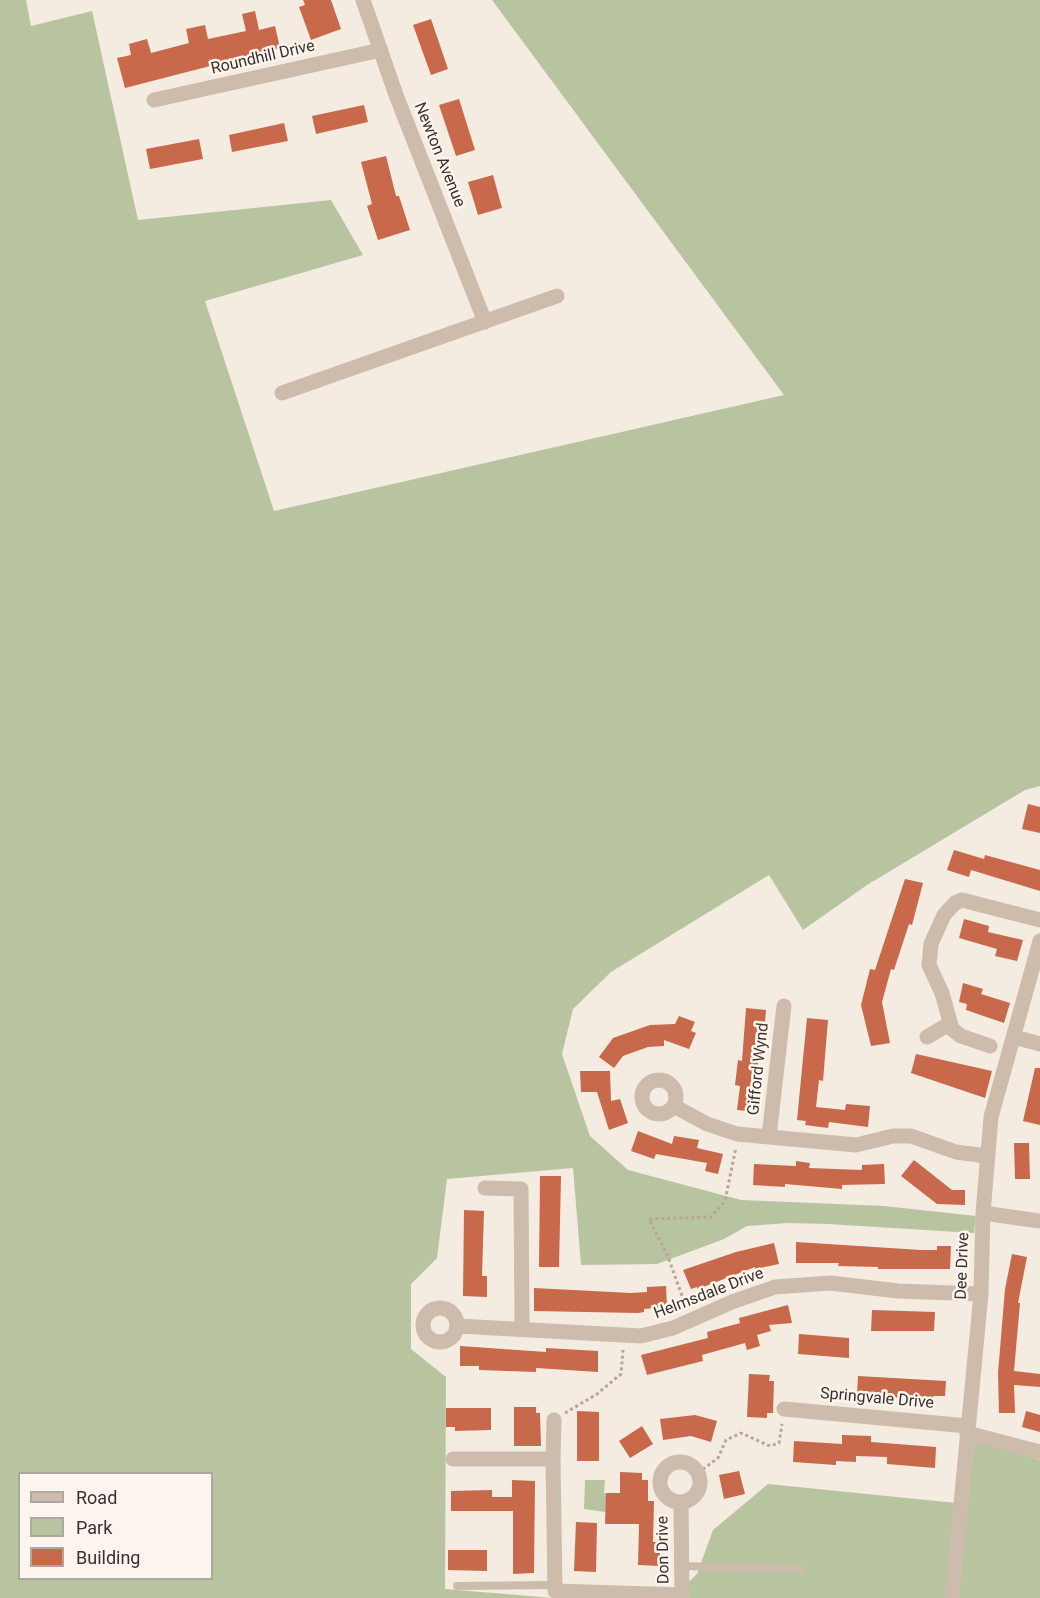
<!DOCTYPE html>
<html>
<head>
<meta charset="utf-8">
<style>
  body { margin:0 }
  #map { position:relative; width:1040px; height:1598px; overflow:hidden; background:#f4ebe1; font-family:Roboto,sans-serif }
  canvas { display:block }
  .legend { position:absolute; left:18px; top:1472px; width:195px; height:108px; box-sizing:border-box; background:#fbf5ee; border:2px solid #aea6a0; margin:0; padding:8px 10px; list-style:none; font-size:18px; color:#3b302b }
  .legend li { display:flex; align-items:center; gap:12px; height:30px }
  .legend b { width:30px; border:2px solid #aea6a0 }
</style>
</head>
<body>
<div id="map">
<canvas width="1040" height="1598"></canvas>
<ul class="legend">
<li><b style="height:8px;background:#cdbbac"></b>Road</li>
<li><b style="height:16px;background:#b8c4a0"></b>Park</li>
<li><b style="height:16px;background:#c8694b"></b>Building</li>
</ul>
</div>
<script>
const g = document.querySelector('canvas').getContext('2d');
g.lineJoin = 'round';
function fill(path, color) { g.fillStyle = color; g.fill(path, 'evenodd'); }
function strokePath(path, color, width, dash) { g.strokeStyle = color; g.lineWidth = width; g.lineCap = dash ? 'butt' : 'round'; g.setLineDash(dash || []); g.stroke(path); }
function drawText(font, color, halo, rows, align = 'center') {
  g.font = font + ' Roboto,sans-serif'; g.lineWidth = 5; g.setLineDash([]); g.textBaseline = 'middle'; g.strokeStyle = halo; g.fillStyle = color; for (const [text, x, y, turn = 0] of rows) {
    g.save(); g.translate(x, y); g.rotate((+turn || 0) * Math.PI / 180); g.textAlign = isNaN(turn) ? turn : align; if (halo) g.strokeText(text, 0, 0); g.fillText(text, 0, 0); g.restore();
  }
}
const green = new Path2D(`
  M 0,0 L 26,0 L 31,26 L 92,11 L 138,220 L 331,200 L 363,255 L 205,301 L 274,511 L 784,395 L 492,0 L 1040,0 L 1040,786 L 1025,790 L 867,885 L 803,930 L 769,875 L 611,972 L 573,1009 L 562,1054 L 590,1136 L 628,1170 L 741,1200 L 884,1206 L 976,1216 L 974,1233 L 828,1224 L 788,1223 L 747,1226 L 724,1239 L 657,1264 L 581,1265 L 573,1168 L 447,1179 L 437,1258 L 411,1284 L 411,1349 L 446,1377 L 445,1589 L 553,1598 L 0,1598 ZM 20,1474 L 212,1474 L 212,1578 L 20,1578 Z
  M 975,1439 L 1040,1460 L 1040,1598 L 672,1598 L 697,1574 L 713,1530 L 768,1484 L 966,1504 Z
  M 585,1480 L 605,1480 L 604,1493 L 619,1494 L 619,1514 L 584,1509 Z`);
const building = new Path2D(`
  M 303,0 L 331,0 L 341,29 L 311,40 L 299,7 L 305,5 Z
  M 255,11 L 259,30 L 275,26 L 280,48 L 125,88 L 117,58 L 131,55 L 129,44 L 147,39 L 151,53 L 189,43 L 186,29 L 205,25 L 208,39 L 246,31 L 242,14 Z
  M 431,19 L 448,69 L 431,75 L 413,25 Z
  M 459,99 L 475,150 L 456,156 L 439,105 Z
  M 364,105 L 368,122 L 316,134 L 312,116 Z
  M 284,123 L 288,141 L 232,152 L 229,135 Z
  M 199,139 L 203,159 L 150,169 L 146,149 Z
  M 386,156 L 396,196 L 399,196 L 410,230 L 378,240 L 367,206 L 372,204 L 361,162 Z
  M 493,175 L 502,208 L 478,215 L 468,182 Z
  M 1028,804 L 1040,807 L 1040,833 L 1022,829 Z
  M 954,850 L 984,859 L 985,855 L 1040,870 L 1040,891 L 971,870 L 969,877 L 947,870 Z
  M 905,879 L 923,883 L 912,925 L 909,924 L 894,970 L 891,969 L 882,1002 L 890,1043 L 871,1046 L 861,1005 L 870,969 L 875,970 Z
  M 964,919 L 989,926 L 988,932 L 1023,940 L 1017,961 L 995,956 L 997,949 L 959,938 Z
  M 963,983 L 983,989 L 981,994 L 1010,1003 L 1004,1023 L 966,1010 L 967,1004 L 959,1002 Z
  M 746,1008 L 766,1010 L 764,1033 L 756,1032 L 754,1062 L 758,1062 L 755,1099 L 759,1099 L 757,1112 L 737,1110 L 740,1086 L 735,1085 L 738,1060 L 742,1061 Z
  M 679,1016 L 695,1022 L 691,1031 L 696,1033 L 689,1049 L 664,1040 L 664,1046 L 648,1047 L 623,1056 L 614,1068 L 599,1057 L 613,1038 L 650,1025 L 675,1024 Z
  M 807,1018 L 828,1020 L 823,1081 L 819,1080 L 816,1107 L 845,1110 L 846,1104 L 870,1106 L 868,1127 L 829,1122 L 828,1128 L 805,1125 L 806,1121 L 797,1120 Z
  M 916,1054 L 992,1071 L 985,1098 L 911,1073 Z
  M 1035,1068 L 1040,1068 L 1040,1125 L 1023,1121 Z
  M 580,1071 L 610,1071 L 611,1101 L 620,1099 L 628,1123 L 609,1130 L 597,1092 L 581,1092 Z
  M 638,1131 L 672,1144 L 674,1136 L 699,1140 L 697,1148 L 723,1154 L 718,1174 L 705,1171 L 707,1163 L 656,1154 L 654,1159 L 631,1151 Z
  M 1014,1143 L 1029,1143 L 1030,1179 L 1015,1179 Z
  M 914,1160 L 952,1190 L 965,1190 L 965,1205 L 937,1204 L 901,1176 Z
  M 796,1161 L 810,1163 L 809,1168 L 862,1170 L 862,1165 L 884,1164 L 885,1184 L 842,1185 L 842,1189 L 785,1184 L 785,1187 L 753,1185 L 754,1164 L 796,1166 Z
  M 540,1176 L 561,1176 L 559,1267 L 539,1267 Z
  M 464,1210 L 484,1211 L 482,1276 L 487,1276 L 487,1297 L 463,1296 Z
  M 796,1242 L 921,1250 L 937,1250 L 937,1246 L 951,1246 L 950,1269 L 878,1269 L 878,1267 L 838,1266 L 839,1263 L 796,1263 Z
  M 774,1243 L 779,1264 L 755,1269 L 755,1267 L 698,1289 L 697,1287 L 691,1289 L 683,1270 L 736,1252 Z
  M 1012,1254 L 1027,1257 L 1018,1303 L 1020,1303 L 1014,1371 L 1040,1374 L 1040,1387 L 1014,1385 L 1015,1413 L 999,1413 L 998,1373 L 1005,1289 Z
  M 666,1286 L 667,1307 L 644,1309 L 644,1312 L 638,1313 L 534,1311 L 534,1288 L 631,1293 L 647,1292 L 647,1287 Z
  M 788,1305 L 792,1323 L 769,1325 L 771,1331 L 757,1335 L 760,1346 L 747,1350 L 745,1343 L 702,1355 L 703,1361 L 647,1375 L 641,1355 L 708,1338 L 707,1332 L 740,1323 L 739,1318 Z
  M 872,1310 L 935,1312 L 934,1331 L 871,1331 Z
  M 799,1334 L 849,1338 L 849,1358 L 798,1354 Z
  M 460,1346 L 546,1352 L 546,1348 L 598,1351 L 598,1372 L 536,1368 L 536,1372 L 479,1370 L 479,1366 L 460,1366 Z
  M 749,1374 L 770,1375 L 769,1381 L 774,1381 L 773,1413 L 767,1413 L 767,1418 L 747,1417 Z
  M 858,1376 L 946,1381 L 945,1396 L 933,1396 L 933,1400 L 857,1395 Z
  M 514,1407 L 536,1407 L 536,1413 L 540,1413 L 541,1446 L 514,1446 Z
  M 446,1408 L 491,1408 L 491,1430 L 455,1431 L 455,1427 L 446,1427 Z
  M 577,1411 L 599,1412 L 599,1461 L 577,1461 Z
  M 1026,1411 L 1040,1415 L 1040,1432 L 1022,1427 Z
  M 695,1415 L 717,1421 L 711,1442 L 691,1436 L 663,1440 L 660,1419 Z
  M 642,1426 L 653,1444 L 630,1458 L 619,1441 Z
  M 842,1435 L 871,1436 L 871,1442 L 936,1447 L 935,1468 L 887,1464 L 887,1457 L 856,1456 L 856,1462 L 836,1461 L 836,1465 L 793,1462 L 794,1441 L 842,1444 Z
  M 739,1471 L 745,1494 L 724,1499 L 719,1475 Z
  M 620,1472 L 642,1473 L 642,1480 L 648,1480 L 648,1501 L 654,1501 L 653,1542 L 660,1542 L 660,1566 L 638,1565 L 639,1524 L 605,1524 L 606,1493 L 620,1493 Z
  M 512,1480 L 535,1481 L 534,1573 L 513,1574 L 513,1511 L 451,1511 L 451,1491 L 492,1490 L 492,1497 L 512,1497 Z
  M 576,1522 L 597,1523 L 596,1572 L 574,1571 Z
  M 448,1550 L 487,1550 L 487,1571 L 448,1570 Z`);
const path = new Path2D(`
  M 686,1307 L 667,1254 L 649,1219 L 711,1217 L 725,1201 L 736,1147
  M 565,1413 L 597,1394 L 621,1374 L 623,1350
  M 698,1473 L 718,1458 L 726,1440 L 741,1433 L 770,1446 L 779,1443 L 782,1424`);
const lane = new Path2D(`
  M 682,1566 L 800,1569
  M 457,1586 L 555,1585`);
const street = new Path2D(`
  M 363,0 L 396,95 L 485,322
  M 154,100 L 381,50
  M 282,393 L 557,296
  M 927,1037 L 949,1024
  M 1014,1037 L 1040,1044
  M 990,1046 L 961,1036 L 952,1029 L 942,993 L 929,965 L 931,944 L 944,915 L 955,903 L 962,900 L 1040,920
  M642 1097a17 17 0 1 1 34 0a17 17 0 1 1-34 0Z
  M 674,1106 L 707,1124 L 737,1134 L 856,1145 L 893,1136 L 911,1136 L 956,1152 L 987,1156
  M 769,1136 L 784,1006
  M 485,1188 L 521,1189 L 522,1327
  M 983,1213 L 1040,1221
  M423 1325a17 17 0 1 1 34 0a17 17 0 1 1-34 0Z
  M 458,1326 L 641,1336 L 673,1328 L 732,1302 L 775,1287 L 830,1283 L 898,1291 L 981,1294
  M 784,1409 L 968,1426
  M 967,1433 L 1040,1452
  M 453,1459 L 553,1459 L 555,1591 L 682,1595
  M 553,1459 L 554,1420
  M660 1482a20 20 0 1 1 40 0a20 20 0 1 1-40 0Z
  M 681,1502 L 682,1598
  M 952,1598 L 981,1294 L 983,1213 L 991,1117 L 1040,941`);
const streetNames = [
  ["Roundhill Drive",263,58,-13],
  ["Newton Avenue",439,155,68],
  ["Gifford Wynd",759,1069,-84],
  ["Dee Drive",963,1266,-88],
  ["Helmsdale Drive",709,1294,-21],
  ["Springvale Drive",877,1399,5],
  ["Don Drive",664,1550,-91]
];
fill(green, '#b8c4a0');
fill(building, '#c8694b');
strokePath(path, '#b9a596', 3, [3, 3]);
strokePath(lane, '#cdbbac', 8);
strokePath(street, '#cdbbac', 15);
drawText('16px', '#3b302b', '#fbf5ee', streetNames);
</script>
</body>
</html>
